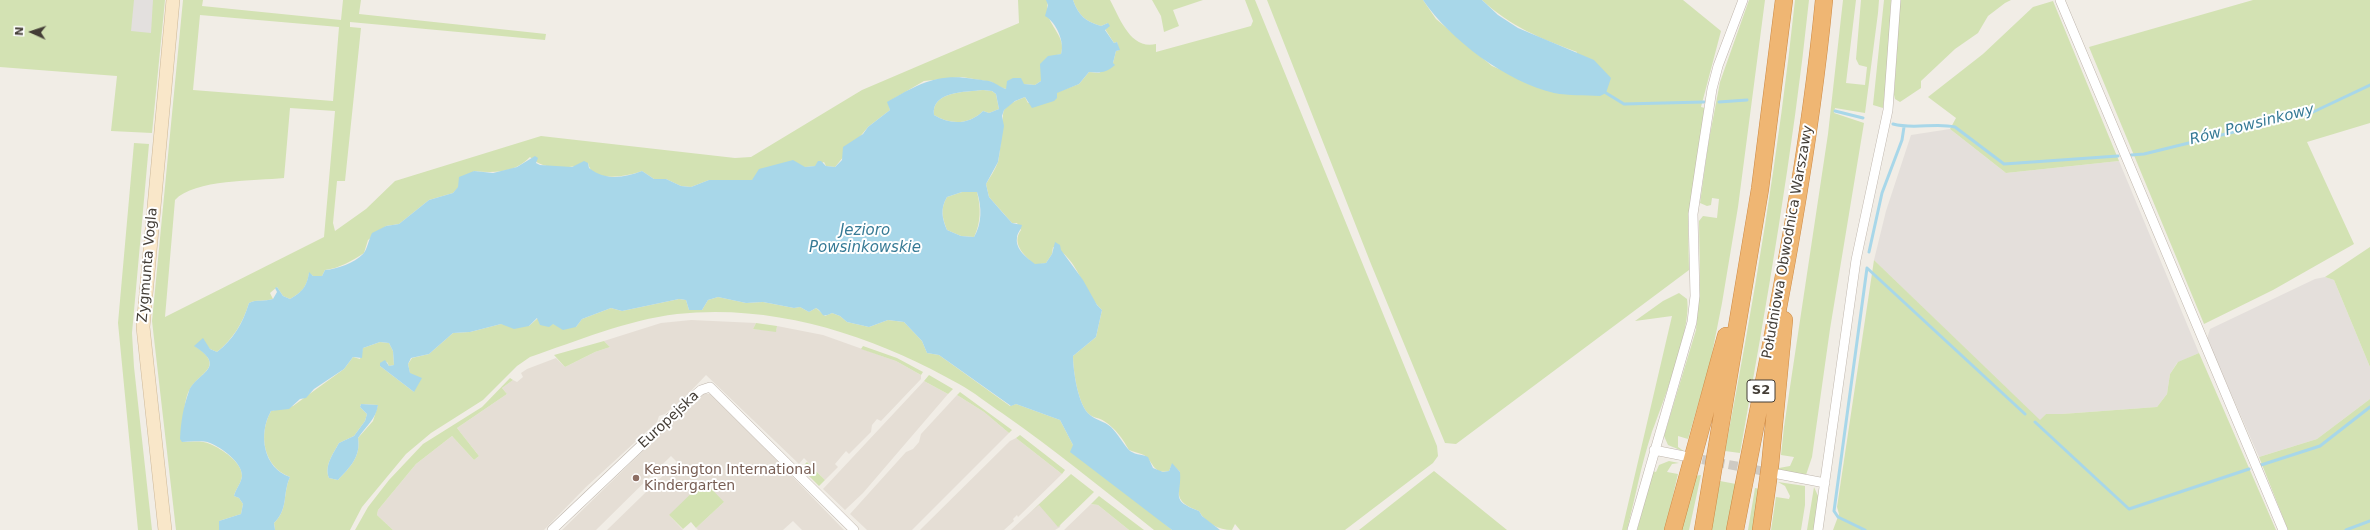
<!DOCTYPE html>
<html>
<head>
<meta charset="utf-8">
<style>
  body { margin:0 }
  #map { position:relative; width:2370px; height:530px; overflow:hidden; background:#f1ede6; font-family:"DejaVu Sans",sans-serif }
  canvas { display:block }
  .north { position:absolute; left:12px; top:12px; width:40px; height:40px; -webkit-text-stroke:3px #fff; paint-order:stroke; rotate:273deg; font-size:11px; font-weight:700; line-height:16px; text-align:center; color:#433d36 }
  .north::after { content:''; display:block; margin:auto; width:14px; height:18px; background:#433d36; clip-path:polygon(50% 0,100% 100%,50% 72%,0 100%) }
</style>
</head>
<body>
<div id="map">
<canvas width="2370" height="530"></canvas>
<div class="north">N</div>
</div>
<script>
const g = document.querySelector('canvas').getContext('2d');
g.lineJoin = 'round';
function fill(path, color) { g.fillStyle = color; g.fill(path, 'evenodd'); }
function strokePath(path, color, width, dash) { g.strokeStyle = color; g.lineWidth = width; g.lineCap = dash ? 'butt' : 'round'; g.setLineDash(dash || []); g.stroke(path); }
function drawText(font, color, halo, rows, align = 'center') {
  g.font = font + ' "DejaVu Sans",sans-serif'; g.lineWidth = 4; g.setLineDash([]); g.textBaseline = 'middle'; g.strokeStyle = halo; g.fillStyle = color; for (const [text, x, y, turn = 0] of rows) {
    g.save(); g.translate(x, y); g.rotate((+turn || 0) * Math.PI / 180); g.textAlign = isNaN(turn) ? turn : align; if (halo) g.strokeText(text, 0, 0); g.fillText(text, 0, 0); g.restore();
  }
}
const residential = new Path2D(`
  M 691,320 L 756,323 L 753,329 L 776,331 L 777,326 L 823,335 L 896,361 L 921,375 L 921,379 L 881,421 L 877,419 L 872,425 L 871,432 L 849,454 L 846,451 L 835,464 L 838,467 L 825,480 L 804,458 L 799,464 L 706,375 L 688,394 L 665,414 L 659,416 L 657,422 L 586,487 L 544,530 L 393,530 L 377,515 L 378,510 L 416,464 L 452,436 L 474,460 L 479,456 L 457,428 L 507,394 L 502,388 L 513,380 L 517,382 L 523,377 L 521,373 L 527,369 L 556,358 L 565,367 L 595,352 L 610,347 L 604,341 L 661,323 Z
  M 924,381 L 948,394 L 863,493 L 845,510 L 823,489 Z
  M 703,394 L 711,394 L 730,412 L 844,530 L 802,530 L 793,521 L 783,530 L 698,530 L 696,528 L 724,502 L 669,515 L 683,530 L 607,530 L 677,462 L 671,456 L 596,530 L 562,530 L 698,397 Z
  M 957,395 L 984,412 L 1009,433 L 912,530 L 867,530 L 850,514 L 906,452 L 913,449 L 919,442 L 921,434 Z
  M 1016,438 L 1062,474 L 1018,517 L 1017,515 L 1013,519 L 1014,521 L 1004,530 L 920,530 L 1010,441 Z
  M 1066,479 L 1060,527 L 1055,530 L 1011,530 Z
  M 1091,504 L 1098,505 L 1129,530 L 1064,530 Z`);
const industrial = new Path2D(`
  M 1950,129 L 2006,173 L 2119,161 L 2199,353 L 2177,363 L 2170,374 L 2167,394 L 2157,407 L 2062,414 L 2046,414 L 2040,421 L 1874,260 L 1886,211 L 1911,135 Z
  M 2325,277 L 2334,280 L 2370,367 L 2370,399 L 2317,439 L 2259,457 L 2207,339 L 2210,329 L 2315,279 Z`);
const green = new Path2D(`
  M 0,0 L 165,0 L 152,133 L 111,131 L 117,76 L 0,67 Z
  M 183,0 L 203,0 L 202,6 L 341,20 L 343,0 L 361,0 L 359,14 L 546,34 L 545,40 L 350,22 L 350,27 L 361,28 L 345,181 L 337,181 L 333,223 L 335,231 L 366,209 L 395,181 L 541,136 L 735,158 L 751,157 L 862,90 L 1019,23 L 1018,0 L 1048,0 C 1048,4 1047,6 1047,10 C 1048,26 1067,37 1061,54 L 1057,55 L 1042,72 L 1041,81 L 1035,85 L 1024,84 L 1006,89 L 997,86 L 992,82 L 962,77 L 924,81 L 888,102 L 890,110 L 868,127 L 835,167 L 826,166 L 824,162 L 816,166 L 805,167 L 752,180 L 709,180 L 691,187 L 681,186 L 666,179 L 654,179 L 642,171 C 629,176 591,184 588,163 C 571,168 545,172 530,157 C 515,173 494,173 474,171 L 453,193 L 429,200 L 399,224 L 386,226 L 368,240 L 364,253 C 352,261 340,268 325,270 L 322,276 L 313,276 L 309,273 C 307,287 302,292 290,299 L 283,296 L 277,287 L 270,293 L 273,299 C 264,302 257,299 249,303 C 243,323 233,339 217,352 L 210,349 L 206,345 L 195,346 C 226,367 200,372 190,389 C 183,400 183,428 182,442 C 190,442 202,440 210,444 C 222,449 242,462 242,476 C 241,484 236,488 234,496 L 239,498 L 243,504 L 241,514 L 219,521 L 219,530 L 176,530 L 152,321 ZM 200,15 L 339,27 L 333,101 L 193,90 ZM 290,108 L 335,111 L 324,237 L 165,317 L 175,200 C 194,179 256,181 284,178 Z
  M 1073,0 L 1110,0 C 1120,18 1130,50 1156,44 L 1156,52 L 1251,26 L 1253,21 L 1245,0 L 1255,0 L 1437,446 L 1438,456 L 1433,463 L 1345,530 L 1240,530 L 1235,524 L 1232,530 C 1219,530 1205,523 1199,511 C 1173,501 1179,495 1180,472 L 1172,464 L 1169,471 C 1153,475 1154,462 1144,455 C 1140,453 1133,452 1129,450 C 1123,439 1115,428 1104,421 C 1100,418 1094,418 1090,415 C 1078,406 1073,370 1073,356 L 1096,337 L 1102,310 C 1083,293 1078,257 1053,247 L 1052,254 L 1046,263 L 1035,265 C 1024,255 1011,244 1021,230 L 1017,223 L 1012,223 L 989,197 L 986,184 C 990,177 995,170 998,162 C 1001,153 1002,113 1004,110 C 1009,103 1018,100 1025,97 L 1028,103 L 1079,84 L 1089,72 L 1099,73 L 1113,63 L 1116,51 L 1119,50 L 1117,42 L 1114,43 L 1105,29 L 1108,23 L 1101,26 C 1086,22 1078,15 1073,0 Z
  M 1152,0 L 1203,0 L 1173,10 L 1179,26 L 1164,32 L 1161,16 Z
  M 1267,0 L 1423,0 L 1436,19 L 1492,66 L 1554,92 L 1577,52 C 1541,39 1510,26 1482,0 L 1683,0 L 1721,31 L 1701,107 L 1705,108 L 1690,205 L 1688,226 L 1689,270 L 1456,444 L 1445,443 L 1371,264 Z
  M 1749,0 L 1765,0 L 1738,207 L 1722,303 L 1710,364 L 1688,439 L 1678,436 L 1678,447 L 1685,452 L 1668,445 L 1664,436 L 1696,330 L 1700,279 L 1699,221 L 1703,216 L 1717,218 L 1719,199 L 1712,198 L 1711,205 L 1707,206 L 1700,203 L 1708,145 L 1720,82 Z
  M 1795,0 L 1809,0 C 1793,152 1767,302 1740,453 L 1725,451 C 1754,301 1779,151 1795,0 Z
  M 1843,0 L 1856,0 L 1846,83 L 1865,85 L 1867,67 L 1859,65 L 1856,59 L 1861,0 L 1879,0 L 1878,13 L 1865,113 L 1835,108 L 1834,113 L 1864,123 L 1830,329 L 1812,457 L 1806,475 L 1779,470 L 1779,468 L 1790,466 L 1794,457 L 1781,455 L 1784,427 L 1828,134 Z
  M 1884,0 L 1891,0 L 1888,65 L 1883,108 L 1873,105 Z
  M 1900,0 L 2011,0 L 2005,3 L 1988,16 L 1978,33 L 1955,49 L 1921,81 L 1921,88 L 1900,102 L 1895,99 L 1894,95 Z
  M 2253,0 L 2370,0 L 2370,123 L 2307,142 L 2354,244 L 2273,290 L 2204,324 L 2089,47 Z
  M 2053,1 L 2119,161 L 2006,173 L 1950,129 L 1956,118 L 1928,97 L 1983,54 L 2033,7 Z
  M 983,90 L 992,91 L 996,94 L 999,109 L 989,113 L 983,111 C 969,125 950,125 934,115 C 931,91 966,92 983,90 Z
  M 134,143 L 149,144 L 132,333 L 134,367 L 152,530 L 138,530 L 118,323 Z
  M 962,192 L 977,192 C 981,207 981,223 974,237 L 961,236 L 947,230 C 942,217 940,209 947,197 Z
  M 2370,247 L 2370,367 L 2334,280 L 2325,277 Z
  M 1874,260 L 2040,420 L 2046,414 L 2062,414 L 2157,407 L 2167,394 L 2170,374 L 2178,362 L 2199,353 L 2276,530 L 1833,530 L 1839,514 L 1837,507 Z
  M 1679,293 L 1687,299 C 1692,328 1662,405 1651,435 C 1641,465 1635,499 1627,530 L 1622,530 L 1672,316 L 1635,321 L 1663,301 Z
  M 718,297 L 746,303 L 763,302 L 794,308 L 800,307 L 809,312 L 816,308 L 825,316 L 832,313 L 840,316 L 847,322 L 869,327 L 888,320 L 904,322 L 922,341 L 927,353 L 939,355 L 1010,406 L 1016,404 L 1060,420 L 1073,445 L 1172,530 L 1154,530 C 1104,490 1055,450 1002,413 C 988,404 974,392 959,384 C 875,336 775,303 677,314 C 627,320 577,341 530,357 L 517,366 L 483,400 L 431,433 L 406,454 L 362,507 L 350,530 L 275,530 L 274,523 C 289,508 282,495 290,477 C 263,467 258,434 271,411 L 293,406 L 344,369 L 353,357 L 360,359 L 363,348 L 380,342 L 389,343 L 393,351 L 394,365 L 389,366 L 387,362 L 380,366 L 414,392 L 408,364 L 412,358 L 429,354 L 453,333 L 470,332 L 501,324 L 529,326 L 538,318 L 553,324 L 576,327 L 582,319 L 611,308 L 622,311 L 679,299 L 686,300 L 689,310 L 702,310 L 708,300 ZM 361,404 L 378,405 L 373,421 L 358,438 C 361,457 350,467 338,480 L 329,478 C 324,466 333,454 339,443 L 354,436 L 365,421 L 367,414 L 360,407 Z
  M 756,323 L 777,326 L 776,332 L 753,329 Z
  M 604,341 L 610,347 L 595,352 L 565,367 L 554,355 Z
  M 863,346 L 897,358 L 923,372 L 921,375 L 896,361 L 861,349 Z
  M 929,375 L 953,389 L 948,394 L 924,381 Z
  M 510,378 L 513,380 L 502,388 L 507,394 L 457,428 L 479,456 L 474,460 L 452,436 L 416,464 L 378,510 L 377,515 L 393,530 L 355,530 L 368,507 L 389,480 L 423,444 L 482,407 Z
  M 960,392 L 1012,430 L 1009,433 L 984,412 L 957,395 Z
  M 2370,399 L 2370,530 L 2288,530 L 2259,457 L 2317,439 Z
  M 1020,435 L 1065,470 L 1062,474 L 1016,438 Z
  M 1669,461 L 1679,463 L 1672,464 L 1667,472 L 1678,474 L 1665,530 L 1637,530 L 1653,471 L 1656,472 L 1659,465 Z
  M 807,462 L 825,480 L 819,486 L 801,468 Z
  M 1434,471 L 1507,530 L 1359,530 Z
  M 1071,474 L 1094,492 L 1058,527 L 1039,505 L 1032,511 Z
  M 1701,475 L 1689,530 L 1680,530 L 1694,476 Z
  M 704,481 L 724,502 L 696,528 L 691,522 L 683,529 L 669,515 Z
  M 1720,481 L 1736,484 L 1727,530 L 1711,530 Z
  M 1778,482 L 1805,486 L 1805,505 L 1801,530 L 1771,530 L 1776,497 L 1789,499 L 1790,496 L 1785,486 Z
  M 1814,487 L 1819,498 L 1814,530 L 1807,530 Z
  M 1755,488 L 1760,489 L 1754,530 L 1748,530 Z
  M 1099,496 L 1144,530 L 1129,530 L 1098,505 L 1091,504 Z`);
const parking = new Path2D(`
  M 134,0 L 153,0 L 151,33 L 131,31 Z`);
const water = new Path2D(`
  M 1046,0 L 1073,0 C 1078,15 1086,22 1101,26 L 1108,23 L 1110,26 L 1105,30 L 1114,43 L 1117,42 L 1120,50 L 1116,51 L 1113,63 L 1115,65 C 1106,73 1100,73 1089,72 L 1079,84 L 1057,93 L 1057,98 L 1054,101 L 1032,108 L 1025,97 L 1015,101 L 1004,110 L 1002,116 L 1004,126 L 998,162 L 986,184 L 989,197 L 1003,213 L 1012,223 L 1022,225 C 1021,230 1017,233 1017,238 C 1015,249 1027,258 1035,264 L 1046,263 L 1052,254 L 1055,242 L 1060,245 L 1061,250 L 1083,280 L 1097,305 L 1102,310 L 1096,337 L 1073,356 C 1073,370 1078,406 1090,415 C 1096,420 1104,421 1111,427 C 1118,434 1122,442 1128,449 C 1133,455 1142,454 1148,457 L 1153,468 L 1163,472 L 1169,471 L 1172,463 L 1180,472 C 1182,496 1169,500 1199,511 L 1202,516 L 1220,530 L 1172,530 L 1070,452 L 1073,445 L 1060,420 L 1016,404 L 1011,406 L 939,355 L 927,353 L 922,341 L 904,322 L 888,320 L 869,327 L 847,322 L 840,316 L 832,313 C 819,319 825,313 816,308 L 809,312 L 800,307 L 794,308 L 763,302 L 746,303 L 718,297 L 708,300 L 702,310 L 689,310 L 686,300 L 679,299 L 622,311 L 611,308 L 582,319 L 576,327 L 563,330 L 553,324 L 549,327 L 540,325 L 537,318 L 529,326 L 514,329 L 501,324 L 470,332 L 453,333 L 429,354 L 411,358 L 408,364 L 410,373 L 422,378 L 414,392 L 380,366 L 380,363 L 385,360 L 389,366 L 394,365 L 393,351 L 389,343 L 380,342 L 363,348 L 362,358 L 353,357 L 344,369 L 314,389 L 306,398 L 300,399 L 289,409 L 271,411 C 258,434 263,468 290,477 C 282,495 289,508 274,523 L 275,530 L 219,530 L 219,521 L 241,514 L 243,504 L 239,498 L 234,496 C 236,488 241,484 242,476 C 242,462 222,448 210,443 C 202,440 190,442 182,442 L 180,439 C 181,421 183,408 189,391 C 196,373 229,368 194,346 L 203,338 L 210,349 L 217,352 C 233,340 243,323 249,303 C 257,299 264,302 273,299 L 277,292 L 275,288 L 277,287 L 283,296 L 290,299 C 302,292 307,287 309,272 L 313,276 L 322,276 L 325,270 C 338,269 354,263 363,254 C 367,250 369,239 372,233 L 386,226 L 399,224 L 429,200 L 453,193 L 458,187 L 459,177 L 474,171 L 493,173 L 517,167 L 535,156 L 538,158 L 536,163 L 540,165 L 572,167 L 584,161 L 588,163 L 589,168 C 606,181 623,178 642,171 L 654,179 L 666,179 L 681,186 L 691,187 L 709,180 L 752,180 L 759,169 L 793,160 L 805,167 L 815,166 L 818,161 L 821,161 L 826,166 L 835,167 L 842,160 L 843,147 L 863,134 L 868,127 L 890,110 L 887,102 C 919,84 937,73 974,79 C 979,80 987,80 992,82 C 997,84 1000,87 1006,89 L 1007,81 L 1013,78 L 1021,78 L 1024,84 L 1035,85 L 1041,81 L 1040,64 L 1048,56 L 1061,54 C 1065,42 1056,22 1045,16 L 1048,5 ZM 983,90 L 992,91 L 996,94 L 999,109 L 989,113 L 983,111 C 969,125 950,125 934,115 C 931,91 966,92 983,90 ZM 962,192 L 977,192 C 982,207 982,224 974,237 L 961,236 L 947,230 C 942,218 940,209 947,197 Z
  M 1423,0 L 1482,0 L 1498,15 L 1518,28 L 1594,60 L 1611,78 L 1606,93 L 1600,96 C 1585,95 1569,96 1554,93 C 1507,82 1450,40 1423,0 Z
  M 361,404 L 378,405 C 376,419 366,426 358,438 C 361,457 350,467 338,480 L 329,478 C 324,466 333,454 339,443 L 354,436 L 365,421 L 367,414 L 360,407 Z`);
const stream = new Path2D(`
  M 1606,93 L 1624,104 L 1704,102
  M 1719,102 L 1747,100
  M 1835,111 L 1863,118
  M 1893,124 C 1915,130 1935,122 1955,127 L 2004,164 L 2118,156
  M 2131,155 L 2144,154 L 2311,113 L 2370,85
  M 1869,252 L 1882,193 L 1902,140 L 1904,127
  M 2035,422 L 2129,509 L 2249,469
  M 2261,465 L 2320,446 L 2370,407
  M 1865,530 L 1838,517 L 1834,511 L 1867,268 L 2025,414
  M 2346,530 L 2370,521`);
const streetTunnel = new Path2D(`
  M 1689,457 L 1773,473`);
const street = new Path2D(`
  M 2060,0 L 2283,530
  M 1654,450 L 1684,456
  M 1778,474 L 1825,483
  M 552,530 L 689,400 L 701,390 L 710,387 L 854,530
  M 1632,530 L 1692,322 L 1695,296 L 1693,214 L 1701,160 L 1712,89 L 1718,66 L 1743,0
  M 1818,530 L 1856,260 L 1888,110 L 1896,0`);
const secondary = new Path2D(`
  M 165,530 L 143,327 L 173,0`);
const highway = new Path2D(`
  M 1673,530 L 1726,336
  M 1703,530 L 1760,189 L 1784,0
  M 1735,530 C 1769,354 1807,178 1824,0
  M 1761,530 L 1770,466 L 1784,320`);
const markers = [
  [636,478,4,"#8d6e63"]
];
const shields = [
  [1761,391,28]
];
const shieldNames = [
  ["S2",1761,391]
];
const streetNames = [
  ["Południowa Obwodnica Warszawy",1788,242,-80],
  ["Zygmunta Vogla",148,265,-85],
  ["Europejska",669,420,-43]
];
const educationNames = [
  ["Kensington International",644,470],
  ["Kindergarten",644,486]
];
const waterNames = [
  ["Rów Powsinkowy",2252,125,-14],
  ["Jezioro",865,231],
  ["Powsinkowskie",865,248]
];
fill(residential, '#e5ded5');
fill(industrial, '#e4dfdb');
fill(green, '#d3e2b3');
fill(parking, '#e3e0de');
fill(water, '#a8d7e9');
strokePath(stream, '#a8d7e9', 3);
strokePath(streetTunnel, '#cecac3', 9, [9, 4.5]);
strokePath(street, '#bfb6ad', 10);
strokePath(secondary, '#cdb99a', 14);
strokePath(highway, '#cd8944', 18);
strokePath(street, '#fff', 9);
strokePath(secondary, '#f9e7c9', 13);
strokePath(highway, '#efb673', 17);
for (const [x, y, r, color] of markers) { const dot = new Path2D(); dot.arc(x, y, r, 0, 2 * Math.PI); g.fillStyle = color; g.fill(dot); strokePath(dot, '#fff', 1.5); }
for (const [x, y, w] of shields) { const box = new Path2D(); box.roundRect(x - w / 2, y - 11, w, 22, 3); g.fillStyle = '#fff'; g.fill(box); strokePath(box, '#433d36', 1); }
drawText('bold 13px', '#433d36', null, shieldNames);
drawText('14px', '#433d36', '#fff', streetNames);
drawText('14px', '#785e54', '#fff', educationNames, 'left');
drawText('italic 15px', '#367a95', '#fff', waterNames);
</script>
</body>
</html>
